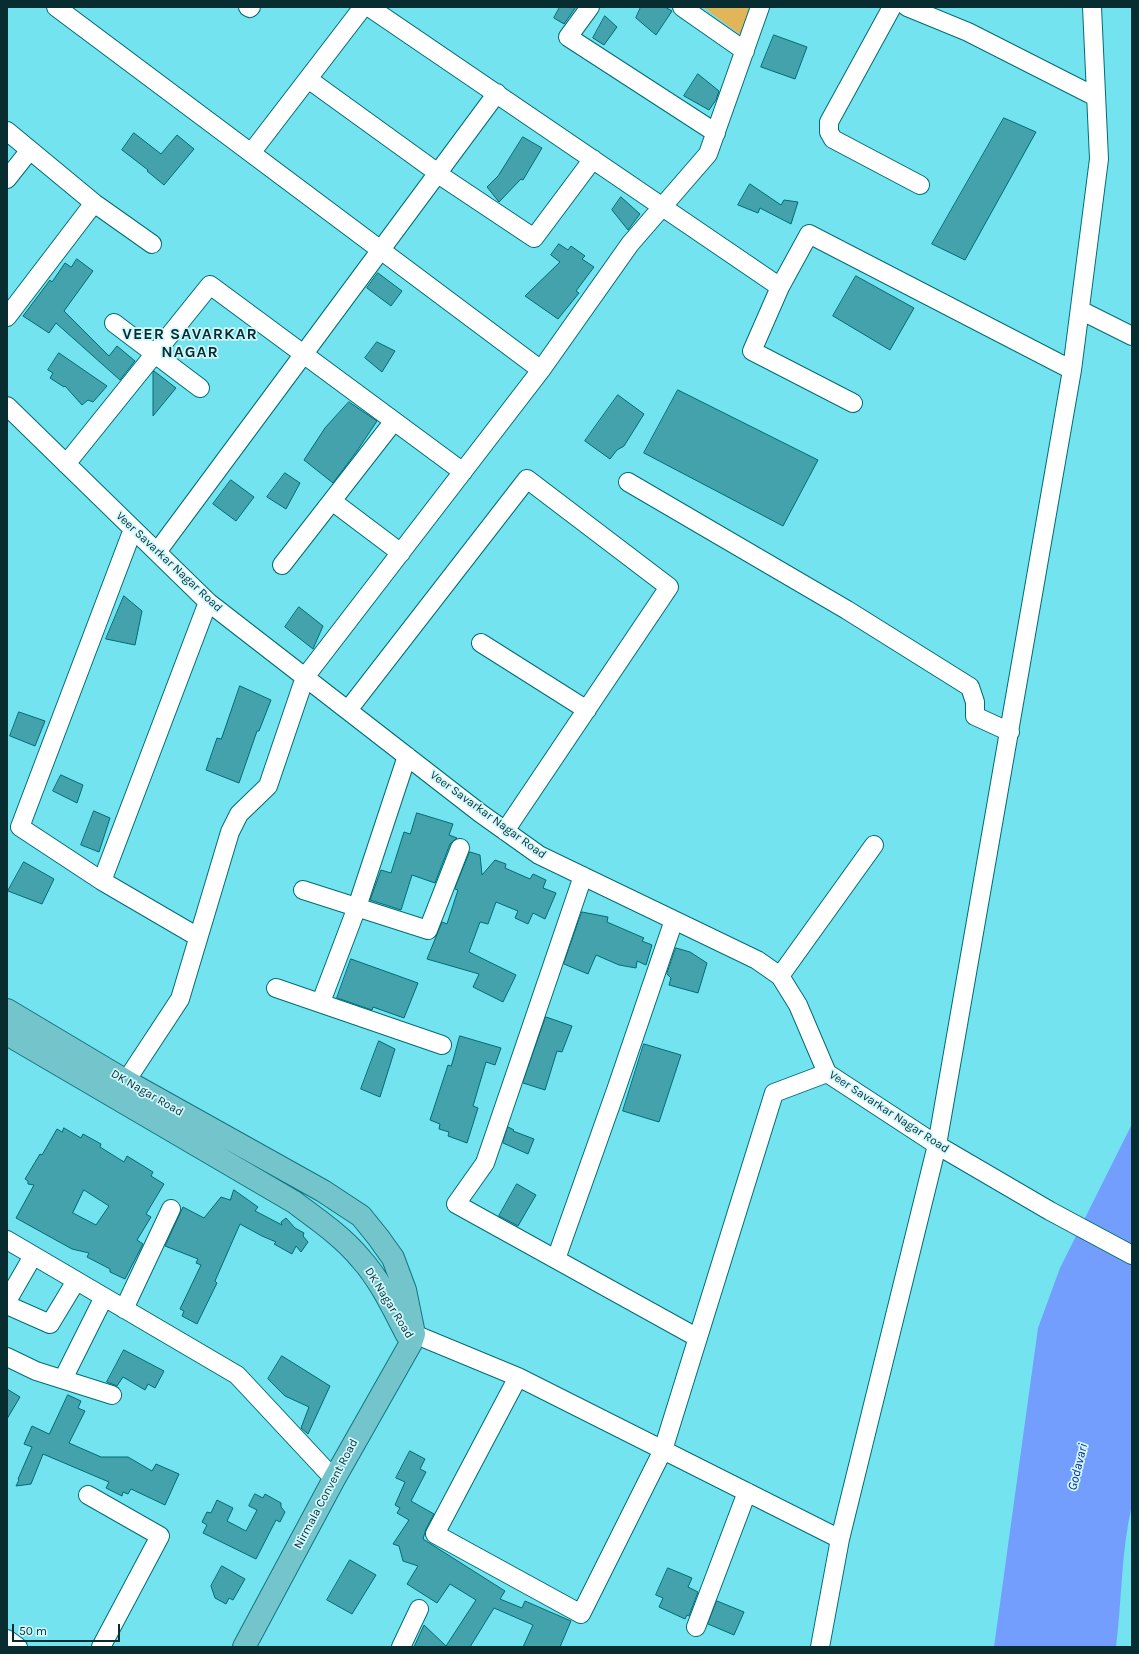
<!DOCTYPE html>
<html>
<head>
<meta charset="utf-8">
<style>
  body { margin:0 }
  #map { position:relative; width:1139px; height:1654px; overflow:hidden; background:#73e3ef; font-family:Karla,sans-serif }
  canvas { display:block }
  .frame { position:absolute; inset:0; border:8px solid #072d31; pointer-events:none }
  .scale { position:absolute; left:12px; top:1624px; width:108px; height:18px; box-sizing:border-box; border:2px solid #072d31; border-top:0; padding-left:5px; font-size:12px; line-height:14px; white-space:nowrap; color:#072d31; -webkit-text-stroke:3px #d1f9fd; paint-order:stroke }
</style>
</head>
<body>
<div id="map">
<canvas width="1139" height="1654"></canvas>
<div class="frame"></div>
<div class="scale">50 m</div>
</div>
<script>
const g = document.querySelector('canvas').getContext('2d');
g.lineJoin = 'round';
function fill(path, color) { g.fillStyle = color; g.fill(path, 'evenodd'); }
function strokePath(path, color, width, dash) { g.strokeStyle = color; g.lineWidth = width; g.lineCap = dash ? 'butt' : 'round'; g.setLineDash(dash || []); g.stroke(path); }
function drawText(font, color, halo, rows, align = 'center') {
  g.font = font + ' Karla,sans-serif'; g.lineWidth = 3.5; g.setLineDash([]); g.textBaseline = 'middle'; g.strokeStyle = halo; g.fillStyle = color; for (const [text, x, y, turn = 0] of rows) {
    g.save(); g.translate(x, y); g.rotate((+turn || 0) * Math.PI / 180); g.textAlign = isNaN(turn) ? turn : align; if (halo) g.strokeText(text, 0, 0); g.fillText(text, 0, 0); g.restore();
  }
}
const green = new Path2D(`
  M 703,7 L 752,7 L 742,36 Z`);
const water = new Path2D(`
  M 1132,1124 L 1132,1505 C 1121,1551 1122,1600 1116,1647 L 994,1647 L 1038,1328 L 1060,1268 Z`);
const building = new Path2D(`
  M 560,7 L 576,7 L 564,24 L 554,18 Z
  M 641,7 L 665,7 L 672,11 L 656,35 L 636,18 Z
  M 605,16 L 617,27 L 604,45 L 593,38 Z
  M 774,35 L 807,47 L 795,79 L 761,67 Z
  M 698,74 L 719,91 L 716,100 L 709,110 L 684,96 Z
  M 1004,118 L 1036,132 L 965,260 L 932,244 Z
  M 134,133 L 161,154 L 177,135 L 194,149 L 164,185 L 147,171 L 148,170 L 122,150 Z
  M 523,137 L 542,148 L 523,180 L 521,179 L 499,202 L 487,187 L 498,176 Z
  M 750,184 L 781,205 L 784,200 L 798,202 L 791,224 L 760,208 L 758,213 L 738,205 Z
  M 621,197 L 640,214 L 628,230 L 612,210 Z
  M 559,244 L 568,250 L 571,246 L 585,256 L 582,259 L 594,267 L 576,291 L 579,293 L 558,319 L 525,296 L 560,262 L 551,255 Z
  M 77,259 L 93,271 L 64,311 L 109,356 L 117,346 L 135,361 L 120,380 L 56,323 L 49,333 L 23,316 L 50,280 L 52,282 L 65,263 L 71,267 Z
  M 378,273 L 402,291 L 391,306 L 367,288 Z
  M 856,276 L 914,308 L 890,350 L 833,316 Z
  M 377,342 L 395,351 L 382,372 L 365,358 Z
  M 59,353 L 107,386 L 93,402 L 88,400 L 82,405 L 65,386 L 64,387 L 50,378 L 53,373 L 48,370 Z
  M 154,371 L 176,388 L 153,416 L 153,373 Z
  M 678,390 L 818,460 L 783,526 L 644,453 Z
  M 618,395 L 644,414 L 624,446 L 617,450 L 610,459 L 585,441 Z
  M 349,402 L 377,421 L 357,451 L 333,483 L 304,460 L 325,428 Z
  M 285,473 L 300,483 L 286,509 L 267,497 Z
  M 231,480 L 254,497 L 236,521 L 213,504 Z
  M 124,596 L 142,611 L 135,645 L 106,639 Z
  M 299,607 L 323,626 L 313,649 L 285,627 Z
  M 240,686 L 271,700 L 259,731 L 257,731 L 239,783 L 206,770 L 217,738 L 221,739 Z
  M 19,712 L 45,721 L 35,746 L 10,736 Z
  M 61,775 L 83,785 L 77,803 L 53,791 Z
  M 94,811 L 110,818 L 99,852 L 81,845 Z
  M 417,813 L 453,824 L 449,835 L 457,838 L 450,844 L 435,883 L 412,875 L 401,910 L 370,900 L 381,870 L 391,873 L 404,832 L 410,834 Z
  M 470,852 L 480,855 L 482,875 L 495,860 L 506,864 L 505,868 L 530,879 L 533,874 L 546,880 L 543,888 L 556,893 L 545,919 L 533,913 L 528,924 L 515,918 L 518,911 L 496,902 L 488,924 L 480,922 L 469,952 L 516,975 L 503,1002 L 473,987 L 479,974 L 427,959 L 442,922 L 447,924 L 458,890 L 455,889 Z
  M 24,862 L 54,879 L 42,904 L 8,891 Z
  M 582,912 L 608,917 L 607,922 L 644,938 L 642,941 L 652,945 L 646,965 L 637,961 L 636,968 L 619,965 L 596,955 L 588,974 L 564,964 Z
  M 676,948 L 690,952 L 707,963 L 698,993 L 669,985 L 671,978 L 667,974 Z
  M 351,959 L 418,983 L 404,1018 L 373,1007 L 372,1010 L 337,998 Z
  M 546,1017 L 572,1026 L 562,1052 L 557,1051 L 545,1090 L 523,1083 Z
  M 460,1036 L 501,1048 L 495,1065 L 486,1062 L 473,1106 L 478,1108 L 467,1143 L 448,1136 L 449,1132 L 439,1129 L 440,1124 L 430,1120 L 448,1065 L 451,1066 Z
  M 379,1041 L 395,1049 L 380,1097 L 361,1089 Z
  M 644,1044 L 681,1055 L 659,1122 L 623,1111 Z
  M 508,1127 L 514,1130 L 513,1131 L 534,1139 L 528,1154 L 503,1143 Z
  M 64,1128 L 81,1138 L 83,1134 L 101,1144 L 100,1147 L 124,1162 L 127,1156 L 153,1172 L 151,1176 L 164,1184 L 146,1214 L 151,1217 L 137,1240 L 143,1244 L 125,1279 L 110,1272 L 110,1269 L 87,1257 L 89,1253 L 72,1249 L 16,1218 L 34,1185 L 28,1184 L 28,1181 L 25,1179 L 40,1154 L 42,1155 L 57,1129 L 62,1132 ZM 84,1190 L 109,1206 L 96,1225 L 73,1213 Z
  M 517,1184 L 536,1195 L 518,1226 L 499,1216 Z
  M 234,1190 L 258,1207 L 255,1211 L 261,1214 L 282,1225 L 281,1222 L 286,1218 L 295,1228 L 304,1233 L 303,1236 L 308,1242 L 301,1252 L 296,1246 L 292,1254 L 274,1244 L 276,1242 L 262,1236 L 240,1224 L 215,1281 L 217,1283 L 197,1324 L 182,1316 L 184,1311 L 180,1309 L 201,1265 L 196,1263 L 198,1259 L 165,1246 L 183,1207 L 204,1218 L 221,1197 L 230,1200 Z
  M 124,1350 L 164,1371 L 155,1388 L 148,1384 L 145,1390 L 123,1377 L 117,1386 L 107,1382 Z
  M 282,1356 L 330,1386 L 308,1434 L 301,1428 L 309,1407 L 285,1396 L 268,1379 Z
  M 7,1389 L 20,1397 L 7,1419 Z
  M 68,1395 L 81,1401 L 78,1408 L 85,1411 L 69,1443 L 101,1457 L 128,1457 L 152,1471 L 156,1464 L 179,1474 L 165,1505 L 131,1489 L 128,1494 L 123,1492 L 122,1496 L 106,1488 L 109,1482 L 43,1454 L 31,1484 L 16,1486 L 19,1480 L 18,1479 L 32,1447 L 24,1444 L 32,1426 L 49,1434 Z
  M 410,1451 L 425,1459 L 420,1469 L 426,1472 L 411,1501 L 434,1514 L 426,1529 L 423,1539 L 505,1591 L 500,1599 L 522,1608 L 525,1601 L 571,1621 L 560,1647 L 523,1647 L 533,1625 L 494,1608 L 470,1647 L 414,1647 L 424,1625 L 446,1646 L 476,1600 L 450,1584 L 437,1603 L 407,1584 L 418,1566 L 403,1561 L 399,1546 L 393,1544 L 409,1520 L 397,1513 L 400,1508 L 395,1505 L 405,1482 L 396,1478 Z
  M 255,1494 L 263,1498 L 265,1494 L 281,1503 L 281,1507 L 285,1512 L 280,1522 L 276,1520 L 256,1559 L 203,1533 L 207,1525 L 202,1522 L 207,1512 L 211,1513 L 217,1500 L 233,1508 L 227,1521 L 246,1531 L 257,1510 L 249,1506 Z
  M 350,1560 L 376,1575 L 352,1614 L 327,1600 Z
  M 222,1566 L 245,1579 L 233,1600 L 229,1598 L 226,1604 L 215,1598 L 211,1586 Z
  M 668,1568 L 692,1578 L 688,1587 L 698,1592 L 689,1616 L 687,1615 L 685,1619 L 659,1607 L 663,1598 L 656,1595 Z
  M 717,1601 L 744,1612 L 734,1635 L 708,1624 Z`);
const minor = new Path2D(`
  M 56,7 L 541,370
  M 248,7 L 250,8 L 251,7
  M 369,7 L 780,287 L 809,234 L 1072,370
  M 590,7 L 568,37 L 716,133
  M 682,7 L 745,51
  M 892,7 L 829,122 L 829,132 L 833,139 L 920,185
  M 907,7 L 968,32 L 1096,97
  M 308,79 L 438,173 L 438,174 L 534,238 L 593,159
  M 7,131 L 94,203 L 7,317
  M 251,153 L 363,7
  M 7,179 L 30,150
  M 94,203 L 152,244
  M 780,287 L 752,351 L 853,403
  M 1080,310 L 1132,336
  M 114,323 L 200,388
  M 7,406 L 208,602 L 480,813 L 539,855 L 757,960 L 780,976 L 798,1005 L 827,1073 L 937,1145 L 1050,1211 L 1132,1255
  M 66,464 L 210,285 L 463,472
  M 628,482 L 847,610 L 970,687 L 975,702 L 975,716 L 1010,732
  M 332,501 L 401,553
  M 133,529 L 20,827 L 102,881 L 208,602
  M 157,552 L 497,93
  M 282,565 L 394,421
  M 481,643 L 587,710
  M 348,710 L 527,479 L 669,587 L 505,831
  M 583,876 L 485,1163 L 456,1204 L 698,1338
  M 102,881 L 198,937
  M 303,890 L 428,930 L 460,848
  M 780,976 L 874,845
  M 276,988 L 442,1045
  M 321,1002 L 357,907 L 407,756
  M 126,1081 L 180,999 L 230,832 L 239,814 L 268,786 L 305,677 L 541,370 L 630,244 L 708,154 L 760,7
  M 7,1240 L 237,1375 L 334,1479
  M 556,1259 L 616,1090 L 674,920
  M 7,1301 L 33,1256
  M 7,1305 L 50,1324 L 76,1281
  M 124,1309 L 171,1209
  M 414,1334 L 518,1377 L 840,1539 L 937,1145 L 1072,370 L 1099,159 L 1092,7
  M 7,1357 L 36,1371 L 112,1395
  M 518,1377 L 435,1534 L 581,1614 L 663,1450 L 774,1093 L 827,1073
  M 63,1379 L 104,1297
  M 88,1495 L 160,1536 L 101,1647
  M 696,1627 L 747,1492
  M 7,1639 L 18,1647
  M 401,1647 L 419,1609
  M 820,1647 L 840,1539`);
const major = new Path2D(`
  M 7,1010 L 126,1081 L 323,1191 L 361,1216 L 378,1237 L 393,1258 L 405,1290 L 414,1334 L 411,1343 L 334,1479 L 244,1647
  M 7,1034 L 294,1202 C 318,1220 342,1236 361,1259 C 380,1280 394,1310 407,1335`);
const streetNames = [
  ["Veer Savarkar Nagar Road",169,562,43],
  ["Veer Savarkar Nagar Road",488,815,36],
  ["DK Nagar Road",147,1093,30],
  ["Veer Savarkar Nagar Road",889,1112,33],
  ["DK Nagar Road",389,1303,58],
  ["Nirmala Convent Road",326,1494,-62]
];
const waterNames = [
  ["Godavari",1078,1467,-76]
];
const districtNames = [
  ["VEER SAVARKAR",190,334],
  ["NAGAR",190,352]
];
fill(green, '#e0b659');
fill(water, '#749efe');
fill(building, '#43a2ac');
strokePath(building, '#006c75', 1);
strokePath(minor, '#006c75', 20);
strokePath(major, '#12757f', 24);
strokePath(minor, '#fff', 18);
strokePath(major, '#74c4cb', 22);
drawText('12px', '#072d31', '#d1f9fd', streetNames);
drawText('italic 13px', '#0a2794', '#d1f9fd', waterNames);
g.letterSpacing = '1px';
drawText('bold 16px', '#072d31', '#d1f9fd', districtNames);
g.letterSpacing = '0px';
</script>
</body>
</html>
